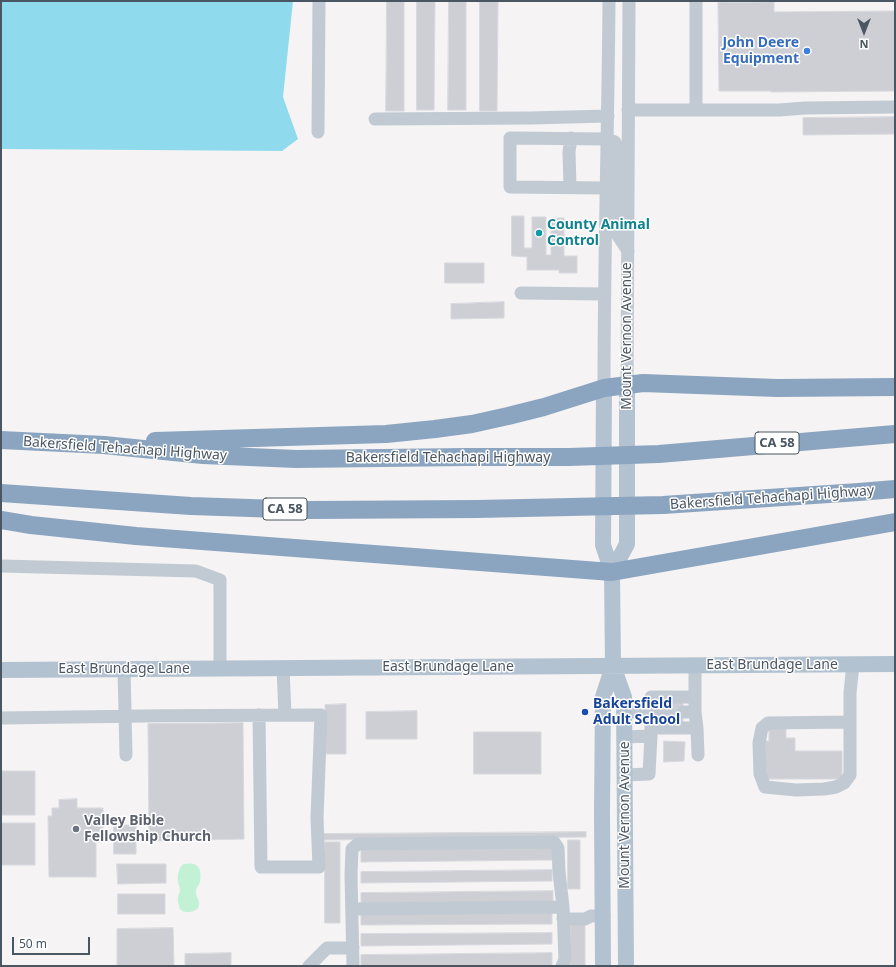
<!DOCTYPE html>
<html>
<head>
<meta charset="utf-8">
<style>
  body { margin:0 }
  #map { position:relative; width:896px; height:967px; overflow:hidden; background:#f5f3f3; font-family:"Noto Sans",sans-serif }
  canvas { display:block }
  .frame { position:absolute; inset:0; border:2px solid #4a5661; pointer-events:none }
  .north { position:absolute; left:844px; top:12px; width:40px; height:40px; -webkit-text-stroke:3px #fff; paint-order:stroke; rotate:180deg; font-size:11px; font-weight:700; line-height:16px; text-align:center; color:#4a5661 }
  .north::after { content:''; display:block; margin:auto; width:14px; height:18px; background:#4a5661; clip-path:polygon(50% 0,100% 100%,50% 72%,0 100%) }
  .scale { position:absolute; left:12px; top:937px; width:78px; height:18px; box-sizing:border-box; border:2px solid #4a5661; border-top:0; padding-left:5px; font-size:12px; line-height:14px; white-space:nowrap; color:#4a5661; -webkit-text-stroke:3px #fff; paint-order:stroke }
</style>
</head>
<body>
<div id="map">
<canvas width="896" height="967"></canvas>
<div class="frame"></div>
<div class="north">N</div>
<div class="scale">50 m</div>
</div>
<script>
const g = document.querySelector('canvas').getContext('2d');
g.lineJoin = 'round';
function fill(path, color) { g.fillStyle = color; g.fill(path, 'evenodd'); }
function strokePath(path, color, width, dash) { g.strokeStyle = color; g.lineWidth = width; g.lineCap = dash ? 'butt' : 'round'; g.setLineDash(dash || []); g.stroke(path); }
function drawText(font, color, halo, rows, align = 'center') {
  g.font = font + ' "Noto Sans",sans-serif'; g.lineWidth = 3; g.setLineDash([]); g.textBaseline = 'middle'; g.strokeStyle = halo; g.fillStyle = color; for (const [text, x, y, turn = 0] of rows) {
    g.save(); g.translate(x, y); g.rotate((+turn || 0) * Math.PI / 180); g.textAlign = isNaN(turn) ? turn : align; if (halo) g.strokeText(text, 0, 0); g.fillText(text, 0, 0); g.restore();
  }
}
const green = new Path2D(`
  M 183,864 C 186,864 190,863 193,864 C 201,865 201,875 200,882 C 199,885 197,887 196,890 C 195,896 200,900 199,905 C 199,912 185,914 181,910 C 179,909 179,907 179,905 C 176,898 179,896 180,890 C 180,887 178,884 178,881 C 177,875 179,868 183,864 Z`);
const water = new Path2D(`
  M 1,1 L 293,1 L 283,97 L 298,139 L 282,151 L 1,149 Z`);
const building = new Path2D(`
  M 387,1 L 404,1 L 404,111 L 386,111 Z
  M 417,1 L 435,1 L 434,110 L 417,110 Z
  M 449,1 L 466,1 L 466,110 L 448,110 Z
  M 480,1 L 498,1 L 497,111 L 480,111 Z
  M 774,2 L 774,12 L 895,11 L 895,91 L 771,92 L 771,91 L 719,91 L 718,3 Z
  M 895,117 L 895,134 L 803,135 L 803,118 Z
  M 512,216 L 524,216 L 524,248 L 532,248 L 532,217 L 546,217 L 546,255 L 551,255 L 551,218 L 564,218 L 564,256 L 577,256 L 577,273 L 559,273 L 559,270 L 527,270 L 527,257 L 512,256 Z
  M 445,263 L 484,263 L 484,283 L 445,283 Z
  M 504,302 L 504,318 L 451,319 L 451,304 Z
  M 668,702 L 683,702 L 683,724 L 668,724 Z
  M 346,704 L 346,754 L 326,754 L 325,705 Z
  M 417,711 L 417,739 L 366,739 L 366,712 Z
  M 243,723 L 244,839 L 149,841 L 148,724 Z
  M 786,728 L 786,738 L 795,738 L 795,751 L 842,751 L 842,779 L 766,779 L 765,741 L 769,741 L 769,729 Z
  M 474,732 L 541,732 L 541,774 L 474,774 Z
  M 664,741 L 685,742 L 684,761 L 664,762 Z
  M 1,771 L 35,771 L 35,815 L 1,815 Z
  M 77,799 L 77,808 L 103,808 L 103,842 L 96,842 L 96,877 L 49,877 L 48,816 L 52,816 L 52,808 L 59,808 L 59,800 Z
  M 1,823 L 35,823 L 35,865 L 1,865 Z
  M 114,825 L 136,825 L 136,854 L 114,854 Z
  M 586,832 L 586,837 L 320,840 L 320,834 Z
  M 568,840 L 580,840 L 580,889 L 568,889 Z
  M 325,842 L 340,842 L 340,923 L 325,923 Z
  M 553,846 L 553,860 L 361,862 L 361,847 Z
  M 117,864 L 166,864 L 166,883 L 118,884 Z
  M 552,870 L 552,881 L 361,883 L 361,872 Z
  M 553,891 L 553,903 L 361,904 L 361,893 Z
  M 118,894 L 165,894 L 165,914 L 118,914 Z
  M 552,912 L 552,924 L 361,925 L 361,913 Z
  M 571,924 L 585,924 L 585,966 L 571,966 Z
  M 173,928 L 174,966 L 117,966 L 117,929 Z
  M 552,933 L 552,944 L 361,946 L 361,934 Z
  M 231,953 L 231,966 L 185,966 L 185,954 Z
  M 552,953 L 552,966 L 361,966 L 361,955 Z`);
const minor = new Path2D(`
  M 696,1 L 696,110
  M 628,110 L 779,110 L 805,108 L 895,107
  M 375,119 L 530,118 L 608,116
  M 318,132 L 319,1
  M 570,187 L 569,152 L 571,138
  M 606,188 L 510,187 L 510,138 L 607,139 L 615,142 L 618,150 L 617,234 L 628,251
  M 521,293 L 604,294
  M 627,385 L 629,1
  M 604,388 C 604,259 608,130 609,1
  M 1,566 L 196,571 L 220,580 L 220,669
  M 283,668 L 285,715
  M 124,669 L 126,755
  M 624,712 L 651,712 L 651,697 L 695,697
  M 683,712 L 695,712 L 695,665
  M 1,718 C 108,716 214,715 321,715 L 317,818 L 319,867 L 261,867 L 259,715
  M 850,722 L 768,723 L 762,728 L 759,743 L 760,774 L 765,787 L 796,790 L 824,789 L 836,787 L 844,783 L 850,775 L 850,693 L 853,664
  M 651,728 L 697,728 L 695,712
  M 697,728 L 698,755
  M 624,737 L 651,736 L 651,712 L 668,712
  M 624,775 L 649,774 L 651,736
  M 352,909 L 563,907
  M 563,919 L 585,919 L 591,916 L 604,916
  M 309,966 L 327,948 L 353,948
  M 353,966 L 351,874 L 352,849 L 358,844 L 554,842 L 558,848 L 559,872 L 563,907 L 565,960 L 562,966`);
const major = new Path2D(`
  M 612,572 L 627,544 L 627,385
  M 613,666 L 624,697 L 626,966
  M 1,670 L 895,664
  M 603,966 L 602,812 L 603,697 L 613,666 L 612,572 L 603,545 L 604,388`);
const highway = new Path2D(`
  M 1,440 L 104,445 L 203,455 L 296,459 L 467,457 L 569,457 L 659,454 L 895,434
  M 155,441 L 386,434 L 435,429 L 472,424 L 508,416 L 544,407 L 604,388 L 643,383 L 777,388 L 895,387
  M 1,493 L 191,506 L 309,510 L 477,509 L 663,505 L 859,492 L 895,489
  M 1,520 L 31,525 L 136,536 L 612,572 L 895,522`);
const markers = [
  [807,51,4,"#3f7fe0"],
  [539,233,4,"#0f9aa8"],
  [585,712,4,"#1a4fb4"],
  [76,829,4,"#6b7280"]
];
const shields = [
  [777,443,44],
  [285,509,44]
];
const shieldNames = [
  ["CA 58",777,443],
  ["CA 58",285,509]
];
const shopNames = [
  ["John Deere",799,43],
  ["Equipment",799,59]
];
const cultureNames = [
  ["County Animal",547,225],
  ["Control",547,241]
];
const streetNames = [
  ["Mount Vernon Avenue",627,336,-90],
  ["Bakersfield Tehachapi Highway",125,449,4],
  ["Bakersfield Tehachapi Highway",448,458],
  ["Bakersfield Tehachapi Highway",772,498,-4],
  ["East Brundage Lane",772,665],
  ["East Brundage Lane",448,667],
  ["East Brundage Lane",124,669],
  ["Mount Vernon Avenue",625,815,-90]
];
const transitNames = [
  ["Bakersfield",593,704],
  ["Adult School",593,720]
];
const worshipNames = [
  ["Valley Bible",84,821],
  ["Fellowship Church",84,837]
];
fill(green, '#c3f1d5');
fill(water, '#90daee');
fill(building, '#cdcfd5');
strokePath(building, '#d7d9de', 1);
strokePath(minor, '#c1cad2', 13);
strokePath(major, '#b3c2d1', 16);
strokePath(highway, '#8ba5c1', 18);
for (const [x, y, r, color] of markers) { const dot = new Path2D(); dot.arc(x, y, r, 0, 2 * Math.PI); g.fillStyle = color; g.fill(dot); strokePath(dot, '#fff', 1.5); }
for (const [x, y, w] of shields) { const box = new Path2D(); box.roundRect(x - w / 2, y - 11, w, 22, 3); g.fillStyle = '#fff'; g.fill(box); strokePath(box, '#4a5661', 1); }
drawText('bold 13px', '#4a5661', null, shieldNames);
drawText('bold 14px', '#366cbe', '#fff', shopNames, 'right');
drawText('bold 14px', '#0d838f', '#fff', cultureNames, 'left');
drawText('14px', '#4a5661', '#fff', streetNames);
drawText('bold 14px', '#164399', '#fff', transitNames, 'left');
drawText('bold 14px', '#5b616d', '#fff', worshipNames, 'left');
</script>
</body>
</html>
